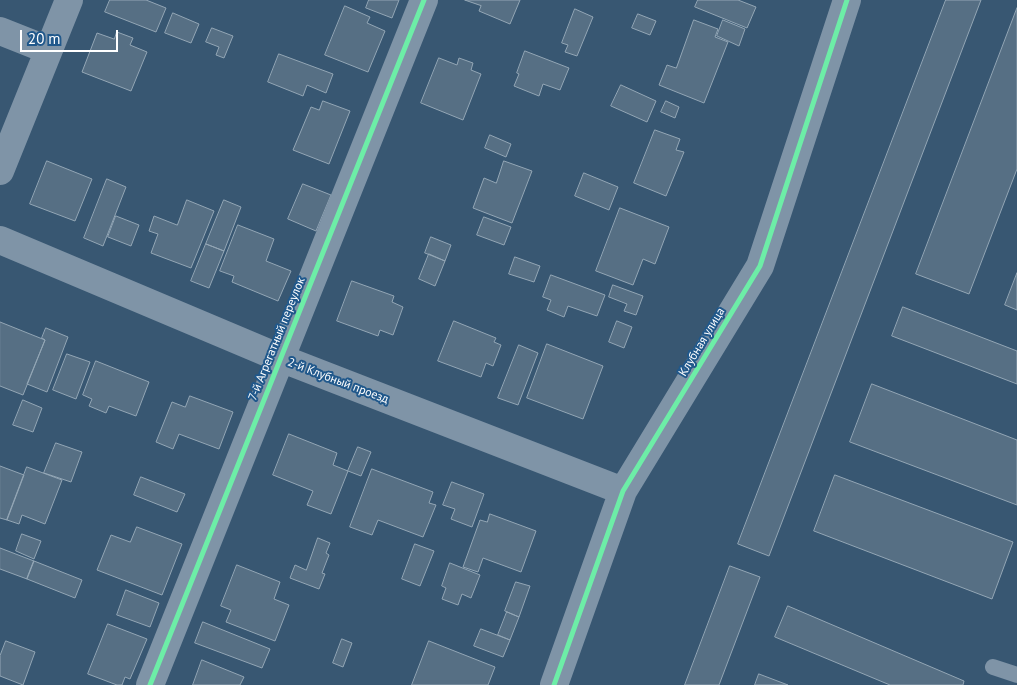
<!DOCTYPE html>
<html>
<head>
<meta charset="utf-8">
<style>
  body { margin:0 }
  #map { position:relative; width:1017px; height:685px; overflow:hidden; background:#385772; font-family:"PT Sans",sans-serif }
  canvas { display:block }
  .scale { position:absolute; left:20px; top:30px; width:98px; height:22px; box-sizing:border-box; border:2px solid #fff; border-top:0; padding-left:6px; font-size:15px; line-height:18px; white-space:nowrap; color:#fff; -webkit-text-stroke:4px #20588b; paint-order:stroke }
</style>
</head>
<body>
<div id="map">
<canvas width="1017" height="685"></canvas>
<div class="scale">20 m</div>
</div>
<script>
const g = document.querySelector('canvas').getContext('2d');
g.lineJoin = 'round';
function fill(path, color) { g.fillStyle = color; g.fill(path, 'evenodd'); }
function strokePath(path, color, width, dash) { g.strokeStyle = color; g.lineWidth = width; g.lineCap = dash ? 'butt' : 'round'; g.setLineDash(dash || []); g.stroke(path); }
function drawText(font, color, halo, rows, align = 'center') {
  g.font = font + ' "PT Sans",sans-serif'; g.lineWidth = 4; g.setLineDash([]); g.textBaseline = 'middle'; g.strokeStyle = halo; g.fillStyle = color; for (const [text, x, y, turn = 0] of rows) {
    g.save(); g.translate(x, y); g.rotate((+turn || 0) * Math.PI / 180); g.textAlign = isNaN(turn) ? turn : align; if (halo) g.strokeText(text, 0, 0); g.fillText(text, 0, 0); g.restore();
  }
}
const building = new Path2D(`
  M 110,0 L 146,0 L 166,8 L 156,32 L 105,12 Z
  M 369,0 L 399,0 L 392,18 L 366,8 Z
  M 465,0 L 520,0 L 510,24 L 479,11 L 481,6 Z
  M 698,0 L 738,0 L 756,7 L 747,28 L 695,7 Z
  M 946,0 L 981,0 L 769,556 L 738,544 Z
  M 345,6 L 370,17 L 367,23 L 385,31 L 368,72 L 325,55 Z
  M 1017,8 L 1017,169 L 969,294 L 916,274 Z
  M 575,9 L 593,17 L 577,56 L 565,52 L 568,45 L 562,43 Z
  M 173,13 L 199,24 L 191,43 L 165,33 Z
  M 638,14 L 656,21 L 650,35 L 632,28 Z
  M 694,20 L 718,29 L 715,37 L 728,42 L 704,103 L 659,85 L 667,65 L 676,68 Z
  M 723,20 L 745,29 L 739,46 L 717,36 Z
  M 212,28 L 233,36 L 224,58 L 216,55 L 219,47 L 206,42 Z
  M 117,32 L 133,38 L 130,45 L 147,52 L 131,91 L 82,72 L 97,33 L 114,39 Z
  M 525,51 L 569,68 L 560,90 L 543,84 L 539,96 L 514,86 L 519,74 L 517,73 Z
  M 279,54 L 333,74 L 326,93 L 307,85 L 303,96 L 268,82 Z
  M 439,58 L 457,65 L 459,58 L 473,63 L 471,70 L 481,74 L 463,120 L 421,103 Z
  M 621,85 L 656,101 L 647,122 L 611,106 Z
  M 323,101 L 350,111 L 329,164 L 293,150 L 311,107 L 319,110 Z
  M 666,101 L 679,107 L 675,118 L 661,112 Z
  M 655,130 L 680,139 L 676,150 L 684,152 L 666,196 L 634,183 Z
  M 490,135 L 511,144 L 506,157 L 485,148 Z
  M 47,161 L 92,179 L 75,221 L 30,204 Z
  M 504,161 L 532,171 L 512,223 L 473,208 L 484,178 L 496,183 Z
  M 584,173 L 618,187 L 609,210 L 575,196 Z
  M 107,179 L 126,187 L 103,246 L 84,238 Z
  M 303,184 L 331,195 L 316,231 L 288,219 Z
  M 187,200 L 214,211 L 191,268 L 151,253 L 158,234 L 149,231 L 154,216 L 177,225 Z
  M 224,200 L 241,207 L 224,251 L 206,244 Z
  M 620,208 L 669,227 L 655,264 L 643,259 L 633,285 L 596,271 Z
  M 116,216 L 139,225 L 131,246 L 108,237 Z
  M 484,217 L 511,227 L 504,245 L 477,235 Z
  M 238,225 L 274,239 L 266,261 L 291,271 L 278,301 L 232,282 L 234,276 L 220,271 Z
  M 431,237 L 451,245 L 445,261 L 425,253 Z
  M 206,244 L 224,251 L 209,288 L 191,281 Z
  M 429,254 L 445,261 L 435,286 L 419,279 Z
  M 515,257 L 540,266 L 534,282 L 509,274 Z
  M 1017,273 L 1017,310 L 1005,305 Z
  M 551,275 L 605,295 L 597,316 L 568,306 L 564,317 L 547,310 L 551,300 L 543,297 Z
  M 352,281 L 394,296 L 392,302 L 403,307 L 393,335 L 380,330 L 378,336 L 337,321 Z
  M 613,285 L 643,296 L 636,315 L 624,311 L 627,304 L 609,297 Z
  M 903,307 L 1017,351 L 1017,384 L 892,336 Z
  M 454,321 L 496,338 L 494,342 L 501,345 L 493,366 L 486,363 L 481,377 L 438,361 Z
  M 617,321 L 632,327 L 624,348 L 609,342 Z
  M 0,322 L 45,340 L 23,395 L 0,386 Z
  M 46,328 L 68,337 L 47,392 L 27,384 L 45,340 L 42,338 Z
  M 547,344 L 603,366 L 583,419 L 527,398 Z
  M 519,345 L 538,353 L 518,405 L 498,398 Z
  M 67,354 L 90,362 L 76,399 L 53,390 Z
  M 96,361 L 149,382 L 136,416 L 109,406 L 106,413 L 89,406 L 92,399 L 83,395 Z
  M 872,384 L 1017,440 L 1017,505 L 850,442 Z
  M 190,396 L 233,412 L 219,449 L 179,434 L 173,449 L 156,442 L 172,402 L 185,407 Z
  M 23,400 L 42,408 L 33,432 L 13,425 Z
  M 289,434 L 337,453 L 333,465 L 348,471 L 331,514 L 307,505 L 313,491 L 273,475 Z
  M 56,443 L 82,452 L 71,482 L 44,473 Z
  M 358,447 L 371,452 L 361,476 L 348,471 Z
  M 0,466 L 24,475 L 7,520 L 0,518 Z
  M 27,467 L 62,480 L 45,524 L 22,515 L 19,524 L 7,520 Z
  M 372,469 L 433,492 L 429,503 L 436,505 L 423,537 L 378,520 L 372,535 L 350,527 Z
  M 835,475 L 1013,542 L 992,599 L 814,531 Z
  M 141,477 L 185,494 L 177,512 L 134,495 Z
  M 452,482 L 484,494 L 472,527 L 451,519 L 455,509 L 443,505 Z
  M 490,514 L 536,531 L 521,572 L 483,558 L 478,572 L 463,567 L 480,520 L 487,522 Z
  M 137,527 L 182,544 L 162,595 L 97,570 L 111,535 L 130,542 Z
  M 22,534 L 41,541 L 34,559 L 16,551 Z
  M 318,538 L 330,543 L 326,553 L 329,555 L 322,573 L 325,574 L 319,589 L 290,578 L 295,565 L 306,570 Z
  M 415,544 L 434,551 L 420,586 L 402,579 Z
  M 0,548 L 34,561 L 27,579 L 0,569 Z
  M 34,561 L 82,580 L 75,598 L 27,579 Z
  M 450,563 L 480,575 L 471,598 L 462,594 L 458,605 L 442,599 L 446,588 L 442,586 Z
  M 237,565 L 280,582 L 274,599 L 289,605 L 275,641 L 226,622 L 231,610 L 221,606 Z
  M 730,566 L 760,577 L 719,685 L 685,685 Z
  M 516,582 L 530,586 L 519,617 L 505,611 Z
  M 126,590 L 159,603 L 150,627 L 117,615 Z
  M 788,606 L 964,681 L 963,685 L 890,685 L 775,637 Z
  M 507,612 L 519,617 L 510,640 L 498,635 Z
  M 203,622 L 270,649 L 262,668 L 195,643 Z
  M 108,624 L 147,639 L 130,679 L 125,677 L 122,685 L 117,685 L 88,674 Z
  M 481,629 L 510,640 L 503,657 L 474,646 Z
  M 342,639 L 352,643 L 343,667 L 333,663 Z
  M 6,641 L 35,652 L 23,685 L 0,676 L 0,656 Z
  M 429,641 L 495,667 L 488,685 L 412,685 Z
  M 202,660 L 244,677 L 240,685 L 193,685 Z
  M 759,674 L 788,685 L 755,685 Z`);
const lane = new Path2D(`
  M 993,667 L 1017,675`);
const street = new Path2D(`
  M 0,31 L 48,50
  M 0,171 L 69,0
  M 0,240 L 280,358 L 623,491
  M 150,685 L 424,0
  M 554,685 L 623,491 L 760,266 L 847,0`);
const cycleway = new Path2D(`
  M 150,685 L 424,0
  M 554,685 L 623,491 L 760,266 L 847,0`);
const streetNames = [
  ["7-й Агрегатный переулок",277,339,-68],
  ["Клубная улица",702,342,-59],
  ["2-й Клубный проезд",338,381,21]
];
fill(building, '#566f84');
strokePath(building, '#93a6b5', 1);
strokePath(lane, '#7f94a7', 16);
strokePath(street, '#7f94a7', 28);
strokePath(cycleway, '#6deda7', 5);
drawText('12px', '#fff', '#20588b', streetNames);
</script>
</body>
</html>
